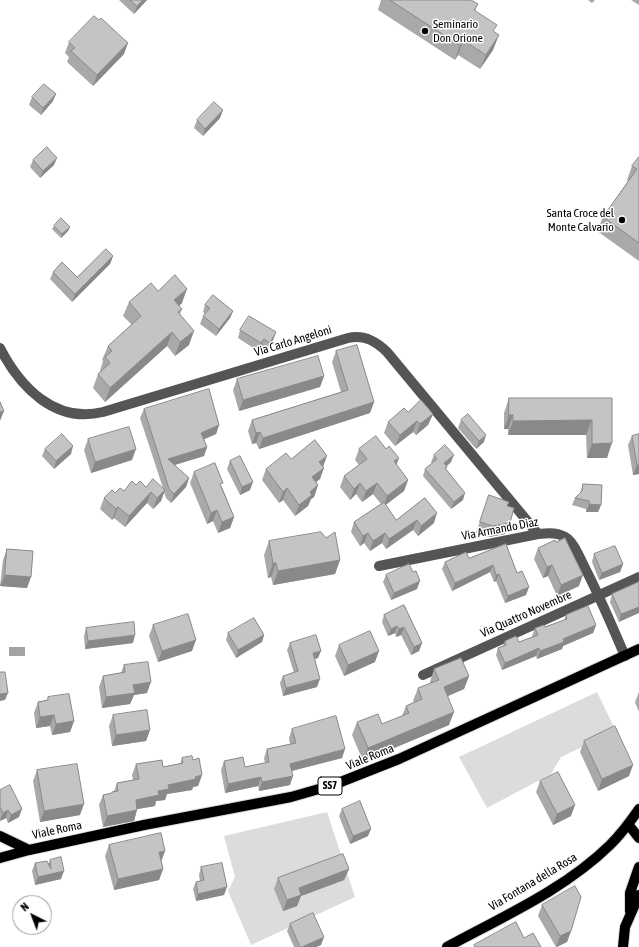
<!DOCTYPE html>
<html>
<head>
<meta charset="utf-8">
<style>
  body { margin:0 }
  #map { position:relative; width:639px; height:947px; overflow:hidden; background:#fff; font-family:"Asap Condensed",sans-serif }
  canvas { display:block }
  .north { position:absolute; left:12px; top:895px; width:40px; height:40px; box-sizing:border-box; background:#fff; border:1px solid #999; border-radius:50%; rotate:318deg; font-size:11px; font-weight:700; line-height:16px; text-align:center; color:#000 }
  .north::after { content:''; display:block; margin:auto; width:14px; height:18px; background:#000; clip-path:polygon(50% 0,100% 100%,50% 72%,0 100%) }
</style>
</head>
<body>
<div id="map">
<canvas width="639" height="947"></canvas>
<div class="north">N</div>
</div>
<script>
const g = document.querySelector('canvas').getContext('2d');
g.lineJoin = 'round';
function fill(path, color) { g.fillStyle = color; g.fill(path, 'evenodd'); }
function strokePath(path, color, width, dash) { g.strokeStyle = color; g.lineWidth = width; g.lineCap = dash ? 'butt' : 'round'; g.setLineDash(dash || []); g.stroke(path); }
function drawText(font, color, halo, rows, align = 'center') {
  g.font = font + ' "Asap Condensed",sans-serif'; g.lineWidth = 3; g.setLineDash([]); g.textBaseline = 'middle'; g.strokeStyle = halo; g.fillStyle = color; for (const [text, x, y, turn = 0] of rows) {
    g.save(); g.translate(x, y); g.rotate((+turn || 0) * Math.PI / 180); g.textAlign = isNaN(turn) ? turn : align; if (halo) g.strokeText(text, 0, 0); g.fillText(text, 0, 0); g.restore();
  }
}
const green = new Path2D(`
  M 597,692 L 616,731 L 561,757 L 551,774 L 487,808 L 459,757 Z
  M 327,812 L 355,897 L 251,945 L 228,891 L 235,877 L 224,836 Z`);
const water = new Path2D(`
  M 9,647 L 25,647 L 25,656 L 9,656 Z`);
const minor = new Path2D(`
  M 0,348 C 20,387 55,424 103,412 L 348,338 C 364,334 376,341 387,352 L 538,534
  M 379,566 L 538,534 C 549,533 559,532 568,539 C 576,546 580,559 585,568 C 600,597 612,626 625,656
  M 423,675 L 639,577`);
const major = new Path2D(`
  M 628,824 L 639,838
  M 0,836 L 29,850
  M 0,858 L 29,850 L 144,825 L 291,797 L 333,785 L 399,759 L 639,649
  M 630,911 L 630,893 L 639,867
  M 447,947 C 502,917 564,890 610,845 C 621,834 630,822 639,809
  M 623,947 L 625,927 L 639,895`);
const wall = new Path2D(`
  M 119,0 L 147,0 L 134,14 Z
  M 381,0 L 471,0 L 478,4 L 475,11 L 494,32 L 493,50 L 480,69 L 458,55 L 455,60 L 378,10 Z
  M 588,0 L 595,0 L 592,3 Z
  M 631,0 L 639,0 L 639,5 Z
  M 69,42 L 124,54 L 93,86 L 67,62 L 69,57 L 65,53 Z
  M 32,97 L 53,101 L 41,115 L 29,105 Z
  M 220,118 L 203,136 L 194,128 L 197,120 Z
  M 639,157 L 639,261 L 597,231 L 603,217 L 628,181 L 627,180 L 632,166 Z
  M 33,160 L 54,165 L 40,178 L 30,167 Z
  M 54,226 L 70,227 L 68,231 L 61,238 L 52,229 Z
  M 113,256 L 110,264 L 72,302 L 50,279 L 53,272 L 77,277 Z
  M 158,291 L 182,303 L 179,306 L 182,309 L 180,314 L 189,345 L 175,356 L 167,346 L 105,402 L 93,388 L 98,374 L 100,372 L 100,371 L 103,361 L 102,360 L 108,346 L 132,325 L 123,316 L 129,302 Z
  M 205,305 L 233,311 L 230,318 L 216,336 L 200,324 L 203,316 L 205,314 L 203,312 Z
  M 240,330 L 276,332 L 273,340 L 267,350 L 261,346 L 258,351 L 238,338 Z
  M 336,351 L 374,402 L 370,413 L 259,449 L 256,443 L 252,444 L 248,431 L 252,420 L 341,392 L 332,362 Z
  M 324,376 L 320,387 L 239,411 L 233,390 L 237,379 Z
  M 509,398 L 612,398 L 607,458 L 587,458 L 586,435 L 508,435 L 508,429 L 504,429 L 504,413 Z
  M 144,409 L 219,425 L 216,434 L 204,439 L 207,447 L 204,456 L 174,465 L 189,478 L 186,487 L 171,503 L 166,498 L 164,492 L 161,501 L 153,509 L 147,503 L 125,527 L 114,518 L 112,520 L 100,509 L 104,498 L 115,493 L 124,491 L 136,485 L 146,487 L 163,488 L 140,418 Z
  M 408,412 L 433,414 L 428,425 L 416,435 L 413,432 L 395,446 L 384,433 L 388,422 Z
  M 461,420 L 484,442 L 476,449 L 458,428 Z
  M 632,436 L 639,474 L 633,475 L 628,445 Z
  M 88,439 L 132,460 L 91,473 L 84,450 Z
  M 45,449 L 71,454 L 54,469 L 42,456 Z
  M 359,449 L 396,464 L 408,480 L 404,491 L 385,505 L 396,520 L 425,498 L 434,523 L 418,536 L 413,530 L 386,549 L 382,543 L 370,551 L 364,543 L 360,546 L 351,532 L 354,522 L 381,504 L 373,494 L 362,502 L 356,494 L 350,500 L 340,487 L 344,476 L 359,465 L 355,460 Z
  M 434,455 L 451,462 L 447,466 L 447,467 L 446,469 L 463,500 L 451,509 L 423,476 L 425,469 L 432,463 L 431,462 Z
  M 291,459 L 323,467 L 320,479 L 316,482 L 318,485 L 314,497 L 311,499 L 308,506 L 295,516 L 283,500 L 279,503 L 262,480 L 266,469 Z
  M 230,461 L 250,490 L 240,495 L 227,469 Z
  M 194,472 L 222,487 L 234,517 L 230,528 L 218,533 L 213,521 L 207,524 L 190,483 Z
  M 583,484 L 601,505 L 598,512 L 586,512 L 586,509 L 572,505 L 575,498 L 580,493 Z
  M 489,495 L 507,506 L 505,534 L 489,537 L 476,533 Z
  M 269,541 L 340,560 L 335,574 L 273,585 L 271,577 L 268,578 L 264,555 Z
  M 506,544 L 517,573 L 526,595 L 505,603 L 496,581 L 494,582 L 490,572 L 452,591 L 442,569 L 445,562 L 469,558 Z
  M 538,548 L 579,586 L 557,596 L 548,576 L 543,578 L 534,559 Z
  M 7,549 L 27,588 L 0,586 L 3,560 Z
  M 594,554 L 623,564 L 620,572 L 599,580 L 592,562 Z
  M 386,575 L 417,589 L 391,600 L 383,582 Z
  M 639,582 L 619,622 L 610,602 L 612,594 Z
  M 404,605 L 422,643 L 419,651 L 411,655 L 401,635 L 396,637 L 395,633 L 388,636 L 382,622 L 384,615 Z
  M 566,615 L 596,625 L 593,633 L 563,646 L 562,649 L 537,659 L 536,656 L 502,670 L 496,655 L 498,648 L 503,646 L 505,641 L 519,642 L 533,637 L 532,636 L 535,628 L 545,627 L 564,620 Z
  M 153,625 L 192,651 L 158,662 L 149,636 Z
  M 86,628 L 133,643 L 85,649 L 84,636 Z
  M 228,633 L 264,635 L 262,642 L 236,658 L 226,640 Z
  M 290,643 L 318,658 L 315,659 L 317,687 L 283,696 L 280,683 L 283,676 L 294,673 L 287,650 Z
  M 339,645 L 375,662 L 344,676 L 335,656 Z
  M 124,665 L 147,693 L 134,695 L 130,704 L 102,708 L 99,687 L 103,676 L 121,673 Z
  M 434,669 L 469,676 L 464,689 L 447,696 L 449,725 L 363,761 L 352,735 L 357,722 L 382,724 L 402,716 L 406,706 L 414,702 L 413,701 L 418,688 L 430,684 L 430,682 Z
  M 639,692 L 639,712 L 635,702 Z
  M 48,697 L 74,721 L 70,732 L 52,735 L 50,726 L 36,728 L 34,713 L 38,702 L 47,700 Z
  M 113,715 L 150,730 L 146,741 L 112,746 L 109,726 Z
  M 292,729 L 342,758 L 292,771 L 290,785 L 259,791 L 258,786 L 225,793 L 221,770 L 224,761 L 245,767 L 265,763 L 264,758 L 267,749 L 290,744 L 289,738 Z
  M 584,741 L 629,776 L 598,791 L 580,752 Z
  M 182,758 L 193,760 L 202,775 L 198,786 L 193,787 L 192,790 L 167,794 L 165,800 L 156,801 L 155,806 L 137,809 L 134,821 L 103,827 L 99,805 L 103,795 L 111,794 L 112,792 L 114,791 L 117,783 L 133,780 L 132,775 L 136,764 L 163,767 L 180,764 Z
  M 37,770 L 80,815 L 40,822 L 33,781 Z
  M 540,781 L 571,816 L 553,825 L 536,792 Z
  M 0,790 L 19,817 L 8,823 L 6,818 L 0,821 Z
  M 342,809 L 368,836 L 350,844 L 339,816 Z
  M 109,845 L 165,851 L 161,860 L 163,869 L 159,880 L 114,890 L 105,856 Z
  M 50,860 L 61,879 L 35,885 L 32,871 L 35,863 L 49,863 Z
  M 201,867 L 224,895 L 196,901 L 193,889 L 196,882 L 200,881 L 199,875 Z
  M 349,869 L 344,880 L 301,896 L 297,906 L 283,911 L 274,889 L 278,878 Z
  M 542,905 L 571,931 L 567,942 L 557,947 L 556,947 L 538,916 Z
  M 290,924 L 321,945 L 316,947 L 294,947 L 287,931 Z`);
const shadedWall = new Path2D(`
  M 143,0 L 147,0 L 134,14 L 137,6 Z
  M 499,35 L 493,50 L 480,69 L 486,55 Z
  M 463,40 L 458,55 L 455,60 L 460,45 Z
  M 128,43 L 124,54 L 93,86 L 97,75 Z
  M 56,94 L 53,101 L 41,115 L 43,108 Z
  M 223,110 L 220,118 L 203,136 L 205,129 Z
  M 57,158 L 54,165 L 40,178 L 43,171 Z
  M 70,227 L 68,231 L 61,238 L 62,234 Z
  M 113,256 L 110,264 L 72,302 L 75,294 Z
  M 187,289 L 182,303 L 169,314 L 174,300 Z
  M 233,311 L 230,318 L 216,336 L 219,329 Z
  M 194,331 L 189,345 L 175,356 L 180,342 Z
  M 172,332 L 167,346 L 105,402 L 110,388 Z
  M 276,332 L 273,340 L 267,350 L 270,343 Z
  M 264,339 L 261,346 L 258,351 L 261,343 Z
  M 324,376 L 320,387 L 239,411 L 243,400 Z
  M 374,402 L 370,413 L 259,449 L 263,438 Z
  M 4,411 L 0,421 L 0,412 Z
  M 433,414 L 428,425 L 416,435 L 420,424 Z
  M 509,415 L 513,415 L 508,429 L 504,429 Z
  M 592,420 L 586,435 L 508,435 L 513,421 Z
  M 417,421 L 413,432 L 395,446 L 400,435 Z
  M 219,425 L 216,434 L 198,442 L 201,433 Z
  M 260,432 L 256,443 L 252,444 L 256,433 Z
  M 486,435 L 484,442 L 476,449 L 479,441 Z
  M 612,443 L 607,458 L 587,458 L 592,444 Z
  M 73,446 L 71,454 L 54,469 L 56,461 Z
  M 207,447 L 204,456 L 165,468 L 168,459 Z
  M 136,449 L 132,460 L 91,473 L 95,462 Z
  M 454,455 L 451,462 L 441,471 L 444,463 Z
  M 327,456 L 323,467 L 315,473 L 319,462 Z
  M 399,458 L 395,469 L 394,461 Z
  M 637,465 L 639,465 L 639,474 L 633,475 Z
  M 324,468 L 320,479 L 308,488 L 312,477 Z
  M 189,478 L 186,487 L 171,503 L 174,494 Z
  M 408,480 L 404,491 L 383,507 L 387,496 Z
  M 253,482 L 250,490 L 240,495 L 242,487 Z
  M 360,483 L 356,494 L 350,500 L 354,489 Z
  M 377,483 L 373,494 L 362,502 L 366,491 Z
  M 318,485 L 314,497 L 311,499 L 308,506 L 295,516 L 299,505 L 310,492 Z
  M 287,488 L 283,500 L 279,503 L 283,492 Z
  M 165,490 L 161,501 L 153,509 L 157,498 Z
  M 151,492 L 147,503 L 125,527 L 129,516 Z
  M 465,493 L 463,500 L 451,509 L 454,502 Z
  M 589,504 L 601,505 L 598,512 L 586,512 Z
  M 118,507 L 114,518 L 112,520 L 116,509 Z
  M 217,510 L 213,521 L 207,524 L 211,513 Z
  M 437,513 L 434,523 L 418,536 L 421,526 Z
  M 234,517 L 230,528 L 218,533 L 222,522 Z
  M 417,520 L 413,530 L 386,549 L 389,539 Z
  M 510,523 L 505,534 L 489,537 L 493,526 Z
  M 368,533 L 364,543 L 360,546 L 363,536 Z
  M 385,533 L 382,543 L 370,551 L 373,541 Z
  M 340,560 L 335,574 L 273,585 L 278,571 Z
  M 273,563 L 276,563 L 271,577 L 268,578 Z
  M 623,564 L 620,572 L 599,580 L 602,573 Z
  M 493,565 L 490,572 L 452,591 L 455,583 Z
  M 552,565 L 548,576 L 543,578 L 547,567 Z
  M 499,574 L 496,581 L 494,582 L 496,575 Z
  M 5,575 L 31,577 L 27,588 L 0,586 Z
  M 583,575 L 579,586 L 557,596 L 561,585 Z
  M 420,581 L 417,589 L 391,600 L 394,593 Z
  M 529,587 L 526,595 L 505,603 L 508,596 Z
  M 639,607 L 639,613 L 619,622 L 621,614 Z
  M 596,625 L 593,633 L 563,646 L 562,649 L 537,659 L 540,651 L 563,639 Z
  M 397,626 L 395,633 L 388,636 L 391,629 Z
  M 404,627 L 401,635 L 396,637 L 399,629 Z
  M 135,635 L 133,643 L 85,649 L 88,641 Z
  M 264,635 L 262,642 L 236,658 L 238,650 Z
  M 196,640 L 192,651 L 158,662 L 162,651 Z
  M 422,643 L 419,651 L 411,655 L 414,647 Z
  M 539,648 L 536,656 L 502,670 L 505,663 Z
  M 321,651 L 318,658 L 310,660 L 313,653 Z
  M 379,651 L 375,662 L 344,676 L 348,665 Z
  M 469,676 L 464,689 L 439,700 L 444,687 Z
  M 320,679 L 317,687 L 283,696 L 286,688 Z
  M 151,682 L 147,693 L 134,695 L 130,704 L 102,708 L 106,697 L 133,685 Z
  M 8,693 L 5,700 L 0,701 L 0,694 Z
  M 454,712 L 449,725 L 363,761 L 368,748 Z
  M 54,715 L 50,726 L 36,728 L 40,717 Z
  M 74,721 L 70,732 L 52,735 L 56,724 Z
  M 150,730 L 146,741 L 112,746 L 116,735 Z
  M 345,749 L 342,758 L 287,772 L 290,764 Z
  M 633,765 L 629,776 L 598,791 L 602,779 Z
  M 202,775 L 198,786 L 193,787 L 192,790 L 167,794 L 165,800 L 156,801 L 155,806 L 132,810 L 136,800 L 158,791 L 168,785 L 195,777 Z
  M 293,776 L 290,785 L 259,791 L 262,782 Z
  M 261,777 L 258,786 L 225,793 L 228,784 Z
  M 84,804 L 80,815 L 40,822 L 44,811 Z
  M 575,805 L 571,816 L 553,825 L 557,814 Z
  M 22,809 L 19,817 L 8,823 L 11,815 Z
  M 8,810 L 6,818 L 0,821 L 3,813 Z
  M 137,810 L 134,821 L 103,827 L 107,816 Z
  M 371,829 L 368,836 L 350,844 L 353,836 Z
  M 165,851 L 161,862 L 159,852 Z
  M 163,869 L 159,880 L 114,890 L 118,879 Z
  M 349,869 L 344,880 L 301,896 L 297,906 L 283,911 L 287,900 L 299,888 Z
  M 64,871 L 61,879 L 35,885 L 38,877 Z
  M 227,887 L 224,895 L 196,901 L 198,894 Z
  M 571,931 L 567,942 L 556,947 L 560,936 Z
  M 324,937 L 321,945 L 316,947 L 302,947 Z`);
const building = new Path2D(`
  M 130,0 L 143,0 L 137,6 Z
  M 390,0 L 471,0 L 478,4 L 474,10 L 497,25 L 493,31 L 499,35 L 486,55 L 463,40 L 460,45 Z
  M 94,16 L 99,20 L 101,18 L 128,43 L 97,75 L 71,51 L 75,48 L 69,42 Z
  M 44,84 L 56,94 L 43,108 L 32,97 Z
  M 214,102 L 223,110 L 205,129 L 197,120 Z
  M 47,147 L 57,158 L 43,171 L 33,160 Z
  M 639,157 L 639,243 L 603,217 L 637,169 L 632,166 Z
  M 61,218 L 70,227 L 62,234 L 54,226 Z
  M 106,249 L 113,256 L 75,294 L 53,272 L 62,262 L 77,277 Z
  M 175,275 L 187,289 L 174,300 L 182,309 L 178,312 L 194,331 L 180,342 L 172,332 L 110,388 L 98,374 L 110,363 L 105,357 L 112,351 L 108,346 L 141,316 L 129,302 L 151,283 L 158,291 Z
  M 213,295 L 233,311 L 219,329 L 203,316 L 210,308 L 205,305 Z
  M 249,316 L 276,332 L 270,343 L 264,339 L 261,343 L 240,330 Z
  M 357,345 L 374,402 L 263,438 L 260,432 L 256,433 L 252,420 L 348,390 L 336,351 Z
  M 318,356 L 324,376 L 243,400 L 237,379 Z
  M 209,389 L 219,425 L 201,433 L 207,447 L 168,459 L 189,478 L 174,494 L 169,489 L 144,409 Z
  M 509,398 L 612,398 L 612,443 L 592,444 L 592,420 L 513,421 L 513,415 L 509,415 Z
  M 421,400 L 433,414 L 420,424 L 417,421 L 400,435 L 388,422 L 404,408 L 408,412 Z
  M 0,402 L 4,411 L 0,412 Z
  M 468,414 L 486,435 L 479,441 L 461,420 Z
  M 129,427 L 136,449 L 95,462 L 88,439 Z
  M 62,434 L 73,446 L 56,461 L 45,449 Z
  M 639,434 L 639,465 L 637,465 L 632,436 Z
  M 376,436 L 386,449 L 389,446 L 399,458 L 394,461 L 408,480 L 387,496 L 377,483 L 366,491 L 360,483 L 354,489 L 344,476 L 367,459 L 359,449 Z
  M 315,440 L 327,456 L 319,462 L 324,468 L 312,477 L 318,485 L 310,492 L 312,495 L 299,505 L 287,488 L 283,492 L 266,469 L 286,453 L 291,459 Z
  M 445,445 L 454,455 L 444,463 L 447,467 L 445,468 L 465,493 L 454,502 L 425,469 L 437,459 L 434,455 Z
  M 240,456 L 253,482 L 242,487 L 230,461 Z
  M 215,463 L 223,483 L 220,484 L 234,517 L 222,522 L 217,510 L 211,513 L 194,472 Z
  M 153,479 L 165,490 L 157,498 L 151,492 L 129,516 L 118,507 L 116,509 L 104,498 L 112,490 L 115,493 L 120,488 L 124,491 L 132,481 L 136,485 L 140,481 L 146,487 Z
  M 583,484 L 602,485 L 601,505 L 589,504 L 589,501 L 575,498 L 582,491 Z
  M 489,495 L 509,502 L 507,506 L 514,508 L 510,523 L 493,526 L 480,522 Z
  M 425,498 L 437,513 L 421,526 L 417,520 L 389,539 L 385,533 L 373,541 L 368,533 L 363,536 L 354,522 L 384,502 L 396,520 Z
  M 321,532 L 326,538 L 335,532 L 340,560 L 278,571 L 276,563 L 273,563 L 269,541 Z
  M 565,538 L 583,575 L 561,585 L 552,565 L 547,567 L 538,548 L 555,540 L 556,542 Z
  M 506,544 L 517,573 L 522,571 L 529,587 L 508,596 L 499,574 L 496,575 L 493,565 L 455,583 L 445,562 L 466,552 L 469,558 Z
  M 615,546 L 623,564 L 602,573 L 594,554 Z
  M 7,549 L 33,551 L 31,577 L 5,575 Z
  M 409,564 L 413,572 L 416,571 L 420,581 L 394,593 L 386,575 Z
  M 639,582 L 639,607 L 621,614 L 612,594 Z
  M 404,605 L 422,643 L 414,647 L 404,627 L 399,629 L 397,626 L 391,629 L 384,615 Z
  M 588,606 L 596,625 L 563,639 L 564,642 L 540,651 L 539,648 L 505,663 L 498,648 L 506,645 L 505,641 L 516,636 L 519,642 L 538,635 L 535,628 L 544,625 L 545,627 L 567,619 L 566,615 Z
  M 188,614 L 196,640 L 162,651 L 153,625 Z
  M 254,618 L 264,635 L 238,650 L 228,633 Z
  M 134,622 L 135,635 L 88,641 L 86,628 Z
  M 370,631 L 379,651 L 348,665 L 339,645 Z
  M 316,635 L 321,651 L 313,653 L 320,679 L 286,688 L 283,676 L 298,671 L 290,643 Z
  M 461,658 L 469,676 L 444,687 L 454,712 L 368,748 L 357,722 L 378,714 L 382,724 L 409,713 L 406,706 L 422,699 L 418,688 L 439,680 L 434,669 Z
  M 148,662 L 151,682 L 133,685 L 135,693 L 106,697 L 103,676 L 125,672 L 124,665 Z
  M 0,672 L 5,672 L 8,693 L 0,694 Z
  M 69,694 L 74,721 L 56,724 L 54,715 L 40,717 L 38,702 L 48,700 L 48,697 Z
  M 147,710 L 150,730 L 116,735 L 113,715 Z
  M 336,716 L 345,749 L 290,764 L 293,776 L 262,782 L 261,777 L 228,784 L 224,761 L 243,757 L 245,767 L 269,762 L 267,749 L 296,743 L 292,729 Z
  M 615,726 L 633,765 L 602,779 L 584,741 Z
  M 192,756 L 193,760 L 199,758 L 202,775 L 195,777 L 196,779 L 168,785 L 169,789 L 158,791 L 159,795 L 136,800 L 137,810 L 107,816 L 103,795 L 112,793 L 112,792 L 118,791 L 117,783 L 139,779 L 136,764 L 162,760 L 163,767 L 183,763 L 182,758 Z
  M 77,764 L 84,804 L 44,811 L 37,770 Z
  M 558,772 L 575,805 L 557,814 L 540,781 Z
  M 10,785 L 22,809 L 11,815 L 8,810 L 3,813 L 0,807 L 0,790 Z
  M 360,801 L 371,829 L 353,836 L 342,809 Z
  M 161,833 L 165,851 L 159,852 L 163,869 L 118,879 L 109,845 Z
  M 343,854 L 349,869 L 299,888 L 301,895 L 287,900 L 278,878 Z
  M 61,857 L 64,871 L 38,877 L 35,863 L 47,861 L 51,869 L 50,860 Z
  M 222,863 L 227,887 L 198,894 L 196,882 L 204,880 L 201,867 Z
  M 575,886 L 581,897 L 571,931 L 560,936 L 542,905 Z
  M 313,913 L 324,937 L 302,947 L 300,947 L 290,924 Z
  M 516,922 L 524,938 L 533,933 L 541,947 L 475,947 L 474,945 Z`);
const markers = [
  [425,31,4,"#000"],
  [622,220,4,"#000"]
];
const shields = [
  [330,786,24]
];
const shieldNames = [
  ["SS7",330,786]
];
const poiNames = [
  ["Seminario",433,24],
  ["Don Orione",433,38],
  ["Santa Croce del",614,213,"right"],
  ["Monte Calvario",614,227,"right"]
];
const streetNames = [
  ["Via Carlo Angeloni",293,341,-17],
  ["Via Armando Diaz",500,529,-11],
  ["Via Quattro Novembre",526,614,-24],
  ["Viale Roma",370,757,-22],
  ["Viale Roma",57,830,-12],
  ["Via Fontana della Rosa",533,882,-31]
];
fill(green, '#dcdcdc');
fill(water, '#a3a3a3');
strokePath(major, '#dbdbdb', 12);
strokePath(minor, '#555', 10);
strokePath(major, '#000', 10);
fill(wall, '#a9a9a9');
fill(shadedWall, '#898989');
fill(building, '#c4c4c4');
strokePath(building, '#898989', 1);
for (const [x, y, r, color] of markers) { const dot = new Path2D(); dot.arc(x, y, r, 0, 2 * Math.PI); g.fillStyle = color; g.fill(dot); strokePath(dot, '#fff', 1.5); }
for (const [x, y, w] of shields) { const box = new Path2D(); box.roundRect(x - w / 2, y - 9, w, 18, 3); g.fillStyle = '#fff'; g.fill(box); strokePath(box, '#000', 1); }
drawText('bold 11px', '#000', null, shieldNames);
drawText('12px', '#000', '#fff', poiNames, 'left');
drawText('12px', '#000', '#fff', streetNames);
</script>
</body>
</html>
